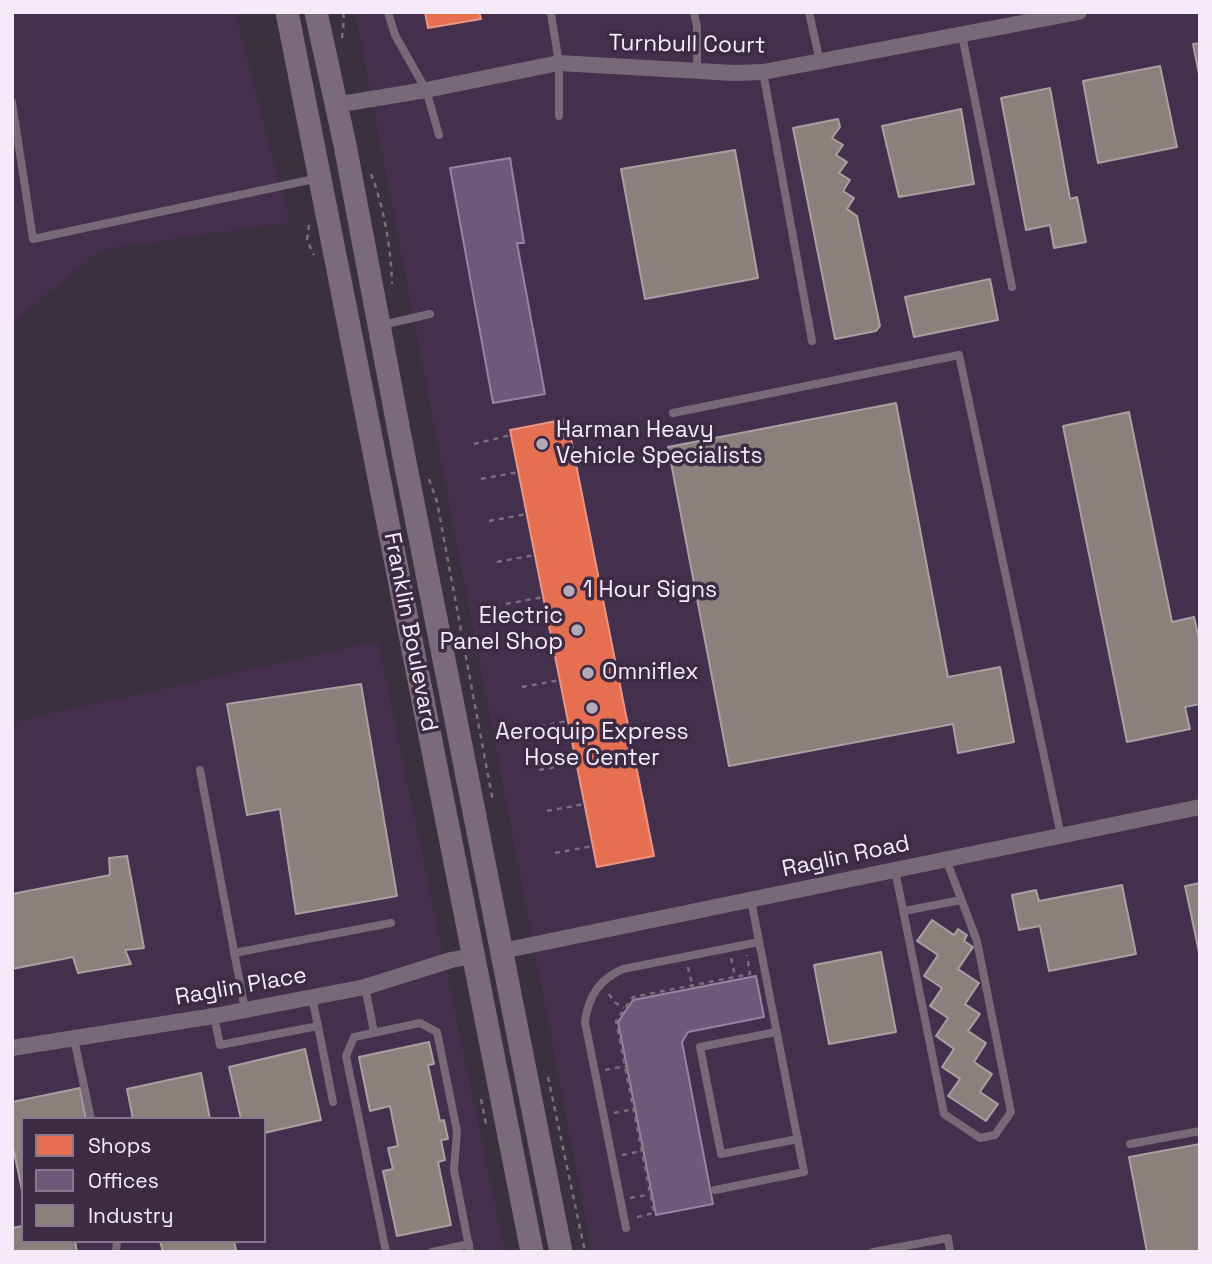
<!DOCTYPE html>
<html>
<head>
<meta charset="utf-8">
<style>
  body { margin:0 }
  #map { position:relative; width:1212px; height:1264px; overflow:hidden; background:#3a313e; font-family:"Space Grotesk",sans-serif }
  canvas { display:block }
  .frame { position:absolute; inset:0; border:14px solid #f5eafa; pointer-events:none }
  .legend { position:absolute; left:21px; top:1117px; width:245px; height:126px; box-sizing:border-box; background:#3d2b44; border:2px solid #87778d; margin:0; padding:9px 12px; list-style:none; font-size:21px; color:#f5eafa }
  .legend li { display:flex; align-items:center; gap:14px; height:35px }
  .legend b { width:35px; border:2px solid #87778d }
</style>
</head>
<body>
<div id="map">
<canvas width="1212" height="1264"></canvas>
<div class="frame"></div>
<ul class="legend">
<li><b style="height:19px;background:#e76f51"></b>Shops</li>
<li><b style="height:19px;background:#6d597a"></b>Offices</li>
<li><b style="height:19px;background:#8a817c"></b>Industry</li>
</ul>
</div>
<script>
const g = document.querySelector('canvas').getContext('2d');
g.lineJoin = 'round';
function fill(path, color) { g.fillStyle = color; g.fill(path, 'evenodd'); }
function strokePath(path, color, width, dash) { g.strokeStyle = color; g.lineWidth = width; g.lineCap = dash ? 'butt' : 'round'; g.setLineDash(dash || []); g.stroke(path); }
function drawText(font, color, halo, rows, align = 'center') {
  g.font = font + ' "Space Grotesk",sans-serif'; g.lineWidth = 7; g.setLineDash([]); g.textBaseline = 'middle'; g.strokeStyle = halo; g.fillStyle = color; for (const [text, x, y, turn = 0] of rows) {
    g.save(); g.translate(x, y); g.rotate((+turn || 0) * Math.PI / 180); g.textAlign = isNaN(turn) ? turn : align; if (halo) g.strokeText(text, 0, 0); g.fillText(text, 0, 0); g.restore();
  }
}
const built = new Path2D(`
  M 12,12 L 235,12 L 290,222 L 101,250 L 12,323 Z
  M 355,12 L 1200,12 L 1200,1252 L 592,1252 Z
  M 378,641 L 505,1252 L 12,1252 L 12,722 ZM 23,1119 L 264,1119 L 264,1241 L 23,1241 Z`);
const shops = new Path2D(`
  M 425,12 L 479,12 L 481,19 L 428,28 Z
  M 567,419 L 654,856 L 597,867 L 510,430 Z`);
const offices = new Path2D(`
  M 510,158 L 524,243 L 517,243 L 545,394 L 493,403 L 450,168 Z
  M 756,976 L 764,1017 L 688,1032 L 682,1042 L 713,1204 L 656,1215 L 618,1022 L 633,1000 Z`);
const industry = new Path2D(`
  M 1200,43 L 1200,79 L 1193,44 Z
  M 1160,66 L 1177,147 L 1098,163 L 1083,81 Z
  M 1050,88 L 1070,199 L 1077,197 L 1086,242 L 1054,248 L 1050,225 L 1026,230 L 1001,98 Z
  M 961,109 L 974,184 L 899,197 L 882,126 Z
  M 838,119 L 840,127 L 832,138 L 843,145 L 836,155 L 847,162 L 839,173 L 850,180 L 843,191 L 854,198 L 847,209 L 857,216 L 880,326 L 876,331 L 835,339 L 793,128 Z
  M 735,150 L 758,278 L 645,299 L 621,169 Z
  M 990,279 L 998,320 L 914,337 L 905,297 Z
  M 896,403 L 948,677 L 1000,667 L 1014,742 L 958,753 L 953,724 L 729,766 L 668,447 Z
  M 1129,412 L 1172,622 L 1194,617 L 1200,644 L 1200,704 L 1185,707 L 1190,729 L 1127,742 L 1063,426 Z
  M 361,684 L 397,896 L 296,914 L 280,809 L 247,815 L 227,704 Z
  M 127,856 L 144,948 L 125,950 L 131,964 L 78,973 L 73,957 L 12,969 L 12,894 L 110,875 L 109,858 Z
  M 1200,883 L 1200,957 L 1185,886 Z
  M 1122,885 L 1136,954 L 1049,971 L 1040,926 L 1019,930 L 1012,895 L 1036,890 L 1039,901 Z
  M 932,920 L 954,935 L 958,929 L 967,935 L 964,941 L 973,947 L 958,969 L 979,983 L 965,1004 L 980,1014 L 968,1031 L 986,1043 L 974,1062 L 992,1074 L 980,1092 L 998,1104 L 986,1121 L 948,1096 L 960,1079 L 942,1067 L 954,1049 L 936,1036 L 948,1018 L 930,1006 L 942,988 L 924,976 L 938,955 L 917,941 Z
  M 881,952 L 896,1032 L 829,1044 L 814,965 Z
  M 429,1042 L 434,1064 L 428,1065 L 440,1121 L 444,1120 L 448,1139 L 441,1140 L 445,1160 L 438,1162 L 451,1225 L 397,1236 L 383,1171 L 393,1169 L 388,1148 L 398,1146 L 390,1106 L 370,1111 L 359,1057 Z
  M 305,1049 L 321,1120 L 264,1133 L 264,1119 L 241,1119 L 229,1067 Z
  M 201,1073 L 210,1119 L 133,1119 L 127,1089 Z
  M 80,1088 L 86,1119 L 23,1119 L 23,1195 L 12,1142 L 12,1102 Z
  M 1200,1144 L 1200,1252 L 1147,1252 L 1129,1157 Z
  M 23,1226 L 23,1241 L 75,1241 L 77,1252 L 12,1252 L 12,1228 Z
  M 160,1241 L 234,1241 L 236,1250 L 225,1252 L 163,1252 Z`);
const path = new Path2D(`
  M 342,38 L 344,19 L 343,12
  M 371,174 C 384,207 391,248 392,284
  M 309,225 L 307,240 L 314,255
  M 474,444 L 511,435
  M 429,479 L 437,502 L 493,802
  M 481,479 L 519,472
  M 489,521 L 527,514
  M 497,562 L 535,555
  M 506,604 L 543,597
  M 514,646 L 552,638
  M 522,687 L 560,680
  M 530,728 L 568,721
  M 539,770 L 577,763
  M 547,811 L 585,804
  M 555,853 L 593,846
  M 731,958 L 735,976
  M 688,967 L 692,984
  M 609,994 L 614,1002 L 624,1008
  M 605,1070 L 626,1066
  M 548,1077 L 585,1252
  M 481,1099 L 486,1124
  M 614,1113 L 634,1109
  M 622,1155 L 642,1151
  M 630,1198 L 651,1194
  M 637,1217 L 654,1213 L 616,1021 L 633,997 L 750,974 L 747,955`);
const lane = new Path2D(`
  M 388,12 L 395,35 L 426,90 L 439,135
  M 694,12 L 697,27 L 697,71
  M 809,12 L 820,62
  M 551,14 L 559,63 L 559,116
  M 962,35 L 1012,287
  M 763,72 L 812,341
  M 12,102 L 33,239 L 319,178
  M 382,325 L 430,314
  M 673,413 L 959,355 L 1061,836
  M 200,770 L 245,1010
  M 895,870 L 944,1114 L 980,1138 L 995,1135 L 1011,1112 L 977,941 L 946,859
  M 904,911 L 961,900
  M 234,953 L 391,923
  M 365,987 L 374,1032
  M 214,1016 L 220,1045 L 318,1026 L 312,998
  M 318,1026 L 333,1102
  M 776,1032 L 700,1047 L 721,1154 L 798,1139
  M 74,1039 L 91,1119
  M 1130,1144 L 1200,1131
  M 715,1190 L 804,1172 L 751,900
  M 626,1228 L 585,1022 C 588,997 599,979 623,969 L 759,942
  M 116,1252 L 117,1241
  M 386,1252 L 346,1056 L 354,1037 L 420,1023 L 437,1032 L 457,1131 L 454,1170 L 470,1252
  M 432,1252 L 469,1244
  M 873,1252 L 948,1238 L 950,1252`);
const street = new Path2D(`
  M 335,105 L 426,90 L 559,63 L 734,73 L 763,72 L 1079,12
  M 502,951 L 1200,807
  M 12,1048 L 214,1016 L 365,987 L 451,960 L 473,956`);
const secondary = new Path2D(`
  M 287,12 L 532,1252
  M 316,12 L 345,145 L 403,452 L 561,1252`);
const markers = [
  [542,444,7,"#b4a9b8"],
  [569,591,7,"#b4a9b8"],
  [577,630,7,"#b4a9b8"],
  [588,673,7,"#b4a9b8"],
  [592,708,7,"#b4a9b8"]
];
const streetNames = [
  ["Turnbull Court",687,45,1],
  ["Franklin Boulevard",410,632,79],
  ["Raglin Road",846,857,-12],
  ["Raglin Place",241,987,-10]
];
const poiNames = [
  ["Harman Heavy",556,431],
  ["Vehicle Specialists",556,457],
  ["1 Hour Signs",583,591],
  ["Electric",563,617,"right"],
  ["Panel Shop",563,643,"right"],
  ["Omniflex",602,673],
  ["Aeroquip Express",592,733,"center"],
  ["Hose Center",592,759,"center"]
];
fill(built, '#442f4c');
fill(shops, '#e76f51');
strokePath(shops, '#eb9484', 2);
fill(offices, '#6d597a');
strokePath(offices, '#9684a0', 2);
fill(industry, '#8a817c');
strokePath(industry, '#aaa0a2', 2);
strokePath(path, '#7b6e7a', 2.5, [5, 5]);
strokePath(lane, '#776976', 8);
strokePath(street, '#776976', 16);
strokePath(secondary, '#7b6b7a', 23);
for (const [x, y, r, color] of markers) { const dot = new Path2D(); dot.arc(x, y, r, 0, 2 * Math.PI); g.fillStyle = color; g.fill(dot); strokePath(dot, '#3d2b44', 2.5); }
drawText('23px', '#f5eafa', '#3d2b44', streetNames);
drawText('23px', '#f5eafa', '#3d2b44', poiNames, 'left');
</script>
</body>
</html>
